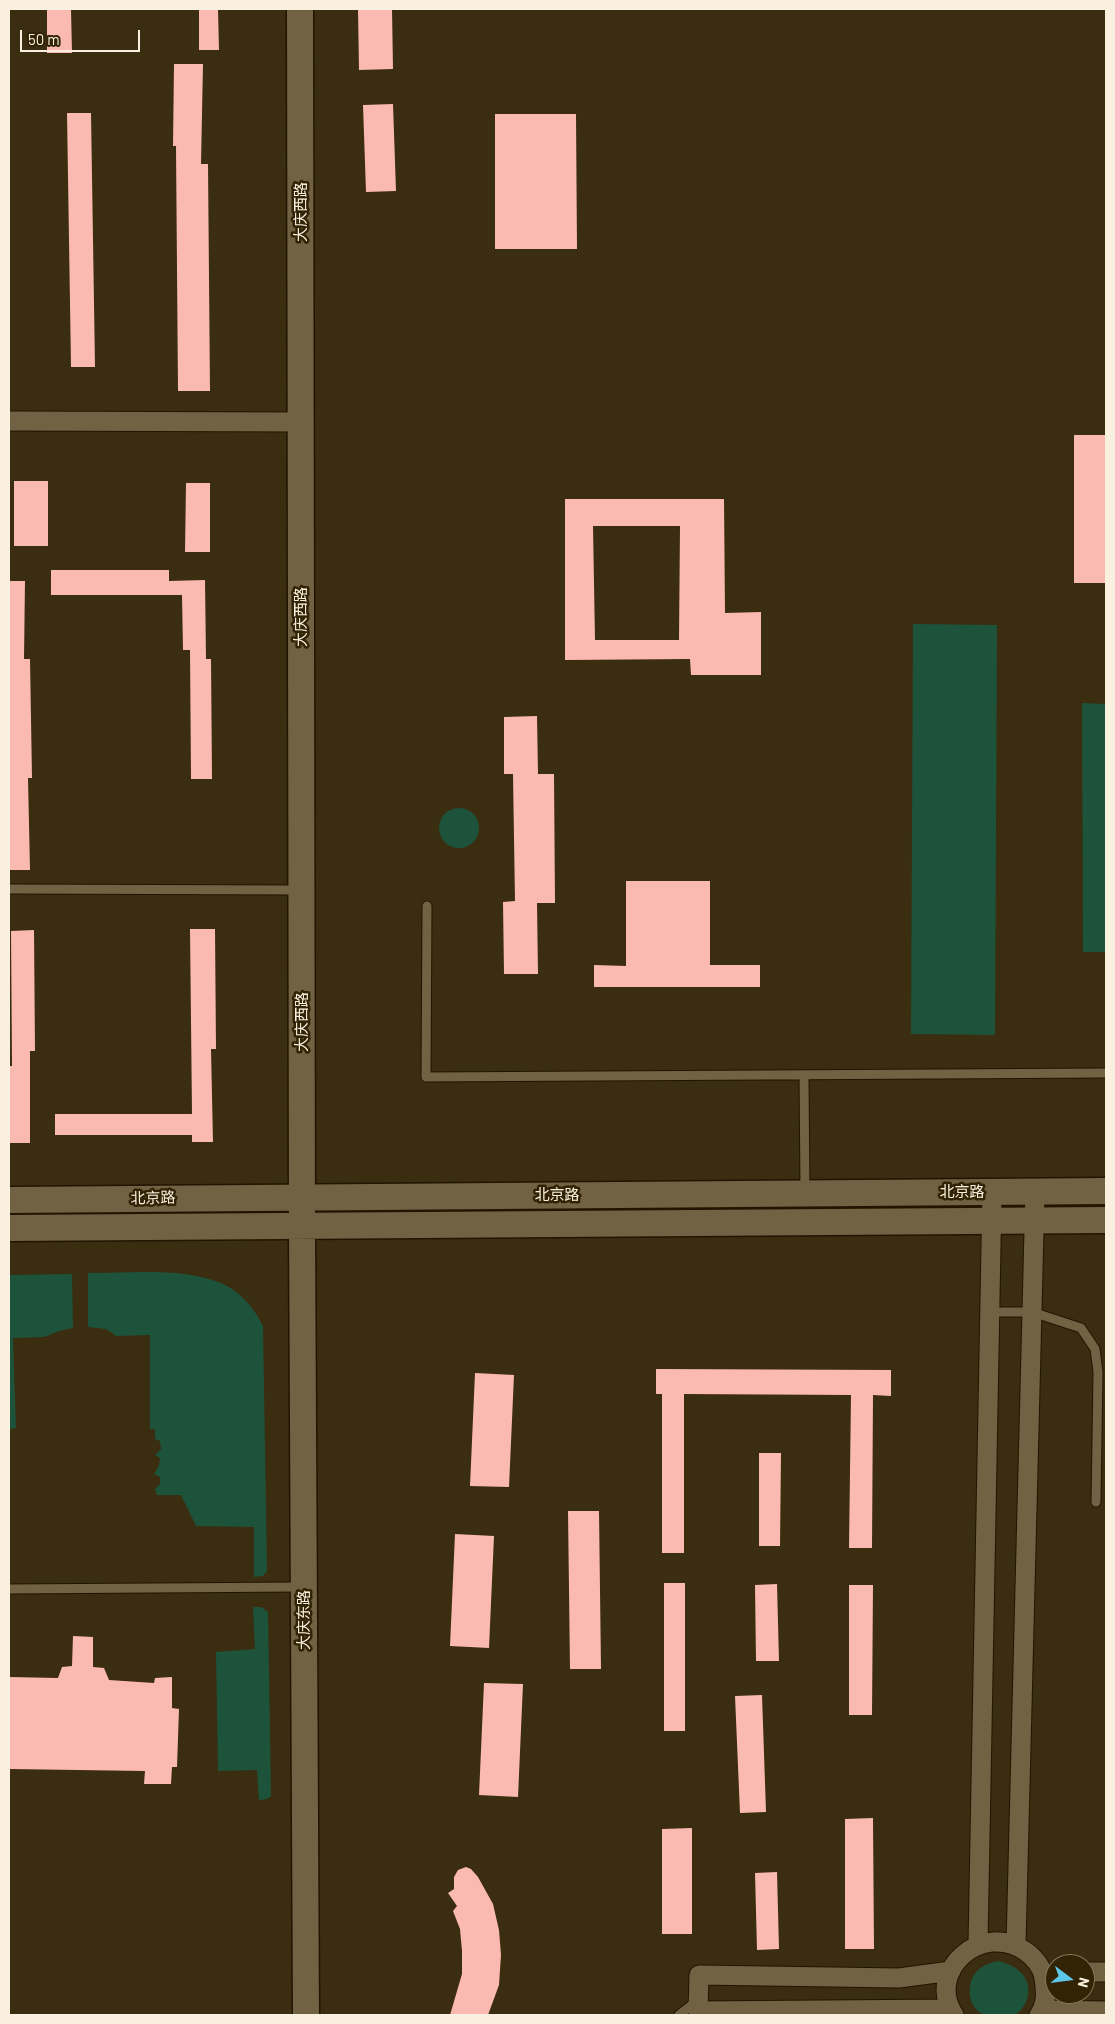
<!DOCTYPE html>
<html>
<head>
<meta charset="utf-8">
<style>
  body { margin:0 }
  #map { position:relative; width:1115px; height:2024px; overflow:hidden; background:#3b2d0f; font-family:Barlow,sans-serif }
  canvas { display:block }
  .frame { position:absolute; inset:0; border:10px solid #f9f0df; pointer-events:none }
  .north { position:absolute; left:1045px; top:1954px; width:50px; height:50px; box-sizing:border-box; background:#312304; border:1px solid #81755c; border-radius:50%; rotate:105deg; font-size:14px; font-weight:700; line-height:20px; text-align:center; color:#f9f0df }
  .north::after { content:''; display:block; margin:auto; width:18px; height:22px; background:#5dc7e8; clip-path:polygon(50% 0,100% 100%,50% 72%,0 100%) }
  .scale { position:absolute; left:20px; top:30px; width:120px; height:22px; box-sizing:border-box; border:2px solid #f9f0df; border-top:0; padding-left:6px; font-size:15px; line-height:18px; white-space:nowrap; color:#f9f0df; -webkit-text-stroke:4px #312304; paint-order:stroke }
</style>
</head>
<body>
<div id="map">
<canvas width="1115" height="2024"></canvas>
<div class="frame"></div>
<div class="north">N</div>
<div class="scale">50 m</div>
</div>
<script>
const g = document.querySelector('canvas').getContext('2d');
g.lineJoin = 'round';
function fill(path, color) { g.fillStyle = color; g.fill(path, 'evenodd'); }
function strokePath(path, color, width, dash) { g.strokeStyle = color; g.lineWidth = width; g.lineCap = dash ? 'butt' : 'round'; g.setLineDash(dash || []); g.stroke(path); }
function drawText(font, color, halo, rows, align = 'center') {
  g.font = font + ' Barlow,"Noto Sans SC",sans-serif'; g.lineWidth = 5; g.setLineDash([]); g.textBaseline = 'middle'; g.strokeStyle = halo; g.fillStyle = color; for (const [text, x, y, turn = 0] of rows) {
    g.save(); g.translate(x, y); g.rotate((+turn || 0) * Math.PI / 180); g.textAlign = isNaN(turn) ? turn : align; if (halo) g.strokeText(text, 0, 0); g.fillText(text, 0, 0); g.restore();
  }
}
const green = new Path2D(`
  M 913,624 L 997,625 L 995,1035 L 911,1034 Z
  M 1082,703 L 1106,704 L 1106,952 L 1083,952 Z
  M439 828a20 20 0 1 1 40 0a20 20 0 1 1-40 0Z
  M 88,1273 C 129,1273 182,1267 221,1283 C 240,1291 254,1308 263,1326 L 267,1571 L 263,1576 L 254,1577 L 254,1527 L 196,1526 L 181,1495 L 157,1495 L 155,1489 L 160,1484 L 160,1477 L 154,1474 L 159,1465 L 160,1458 L 155,1455 L 161,1449 L 160,1441 L 155,1439 L 155,1429 L 150,1429 L 150,1335 L 116,1336 L 106,1329 L 88,1327 Z
  M 72,1274 L 73,1328 L 59,1331 L 44,1337 L 13,1338 L 16,1428 L 9,1429 L 9,1275 Z
  M 253,1607 L 261,1607 L 268,1612 L 271,1796 L 267,1799 L 259,1800 L 257,1770 L 218,1771 L 216,1652 L 255,1649 Z
  M 998,1961 C 1018,1965 1035,1980 1026,2002 C 1024,2006 1020,2012 1016,2014 C 1011,2017 984,2017 979,2012 C 967,2002 967,1982 977,1971 C 983,1965 991,1963 998,1961 Z`);
const building = new Path2D(`
  M 47,9 L 71,9 L 72,53 L 47,53 Z
  M 199,9 L 218,9 L 219,50 L 199,50 Z
  M 358,9 L 392,9 L 393,69 L 359,70 Z
  M 174,64 L 203,64 L 201,164 L 208,164 L 210,391 L 178,391 L 176,146 L 173,146 Z
  M 393,104 L 396,191 L 366,192 L 363,105 Z
  M 67,113 L 91,113 L 95,367 L 71,367 Z
  M 495,114 L 576,114 L 577,249 L 495,249 Z
  M 1074,435 L 1106,435 L 1106,583 L 1074,583 Z
  M 14,481 L 48,481 L 48,546 L 14,546 Z
  M 186,483 L 210,483 L 210,552 L 185,552 Z
  M 565,499 L 724,499 L 725,613 L 761,612 L 761,675 L 691,675 L 690,659 L 565,660 ZM 593,526 L 680,526 L 679,640 L 595,640 Z
  M 51,570 L 169,570 L 169,581 L 205,580 L 206,659 L 211,659 L 212,779 L 191,779 L 190,650 L 183,650 L 182,595 L 51,595 Z
  M 9,581 L 25,581 L 24,659 L 30,659 L 32,778 L 28,778 L 30,870 L 9,870 Z
  M 537,716 L 538,774 L 554,774 L 555,903 L 537,903 L 538,974 L 504,974 L 503,902 L 515,901 L 513,774 L 504,774 L 504,717 Z
  M 626,881 L 710,881 L 710,965 L 760,965 L 760,987 L 594,987 L 594,965 L 626,966 Z
  M 190,929 L 215,929 L 216,1049 L 211,1049 L 213,1142 L 192,1142 L 192,1135 L 55,1135 L 55,1114 L 192,1114 Z
  M 34,930 L 35,1051 L 30,1051 L 30,1143 L 9,1143 L 9,1066 L 12,1066 L 11,931 Z
  M 656,1369 L 891,1370 L 891,1396 L 873,1395 L 872,1548 L 849,1548 L 851,1395 L 684,1394 L 684,1553 L 662,1553 L 662,1394 L 656,1394 Z
  M 475,1373 L 514,1375 L 509,1487 L 470,1486 Z
  M 759,1453 L 781,1453 L 780,1546 L 759,1546 Z
  M 568,1511 L 599,1511 L 601,1669 L 570,1669 Z
  M 455,1534 L 494,1536 L 489,1648 L 450,1646 Z
  M 664,1583 L 685,1583 L 685,1731 L 664,1731 Z
  M 777,1584 L 779,1661 L 756,1661 L 755,1585 Z
  M 849,1585 L 873,1585 L 872,1715 L 849,1715 Z
  M 73,1636 L 93,1637 L 93,1667 L 104,1668 L 109,1680 L 154,1683 L 155,1678 L 172,1677 L 172,1708 L 179,1709 L 177,1767 L 172,1767 L 171,1784 L 144,1784 L 145,1771 L 9,1769 L 9,1677 L 58,1678 L 62,1667 L 72,1666 Z
  M 484,1683 L 523,1684 L 518,1797 L 479,1795 Z
  M 762,1695 L 766,1812 L 740,1813 L 735,1696 Z
  M 873,1818 L 874,1949 L 845,1949 L 845,1819 Z
  M 692,1828 L 692,1934 L 662,1934 L 662,1829 Z
  M 466,1867 L 471,1869 L 478,1877 L 493,1904 L 499,1930 L 501,1955 L 499,1985 L 488,2015 L 450,2015 L 462,1974 L 462,1951 L 460,1929 L 453,1911 L 457,1906 L 448,1893 L 454,1889 L 454,1877 L 458,1870 Z
  M 777,1872 L 779,1949 L 757,1950 L 755,1873 Z`);
const service = new Path2D(`
  M 9,889 L 299,890
  M 427,906 L 426,1077 L 1106,1073
  M 804,1075 L 805,1192
  M 991,1312 L 1032,1312 L 1081,1328 L 1095,1349 L 1098,1372 L 1096,1502
  M 9,1589 L 301,1587
  M 679,2015 L 698,2000`);
const minor = new Path2D(`
  M 9,421 L 301,422
  M 978,1944 L 992,1192
  M 1016,1945 L 1035,1191
  M 1085,1972 L 1106,1972
  M 950,2009 L 698,2011 L 699,1975 L 899,1978 L 951,1971
  M 1042,2010 L 1106,2011
  M 954,2015 C 925,1971 982,1921 1025,1951 C 1034,1957 1042,1967 1044,1978 C 1046,1991 1047,2004 1039,2015`);
const secondary = new Path2D(`
  M 300,9 L 302,1225 L 306,2015
  M 9,1200 L 1106,1191
  M 9,1228 L 1106,1220`);
const streetNames = [
  ["大庆西路",301,212,-90],
  ["大庆西路",301,617,-90],
  ["大庆西路",302,1022,-90],
  ["北京路",962,1192],
  ["北京路",557,1195],
  ["北京路",153,1198,-1],
  ["大庆东路",304,1620,-90]
];
fill(green, '#1d533b');
fill(building, '#fbbab1');
strokePath(service, '#221500', 11);
strokePath(minor, '#221500', 21);
strokePath(secondary, '#221500', 29);
strokePath(service, '#716243', 9);
strokePath(minor, '#716243', 19);
strokePath(secondary, '#716243', 26);
drawText('15px', '#f9f0df', '#312304', streetNames);
</script>
</body>
</html>
